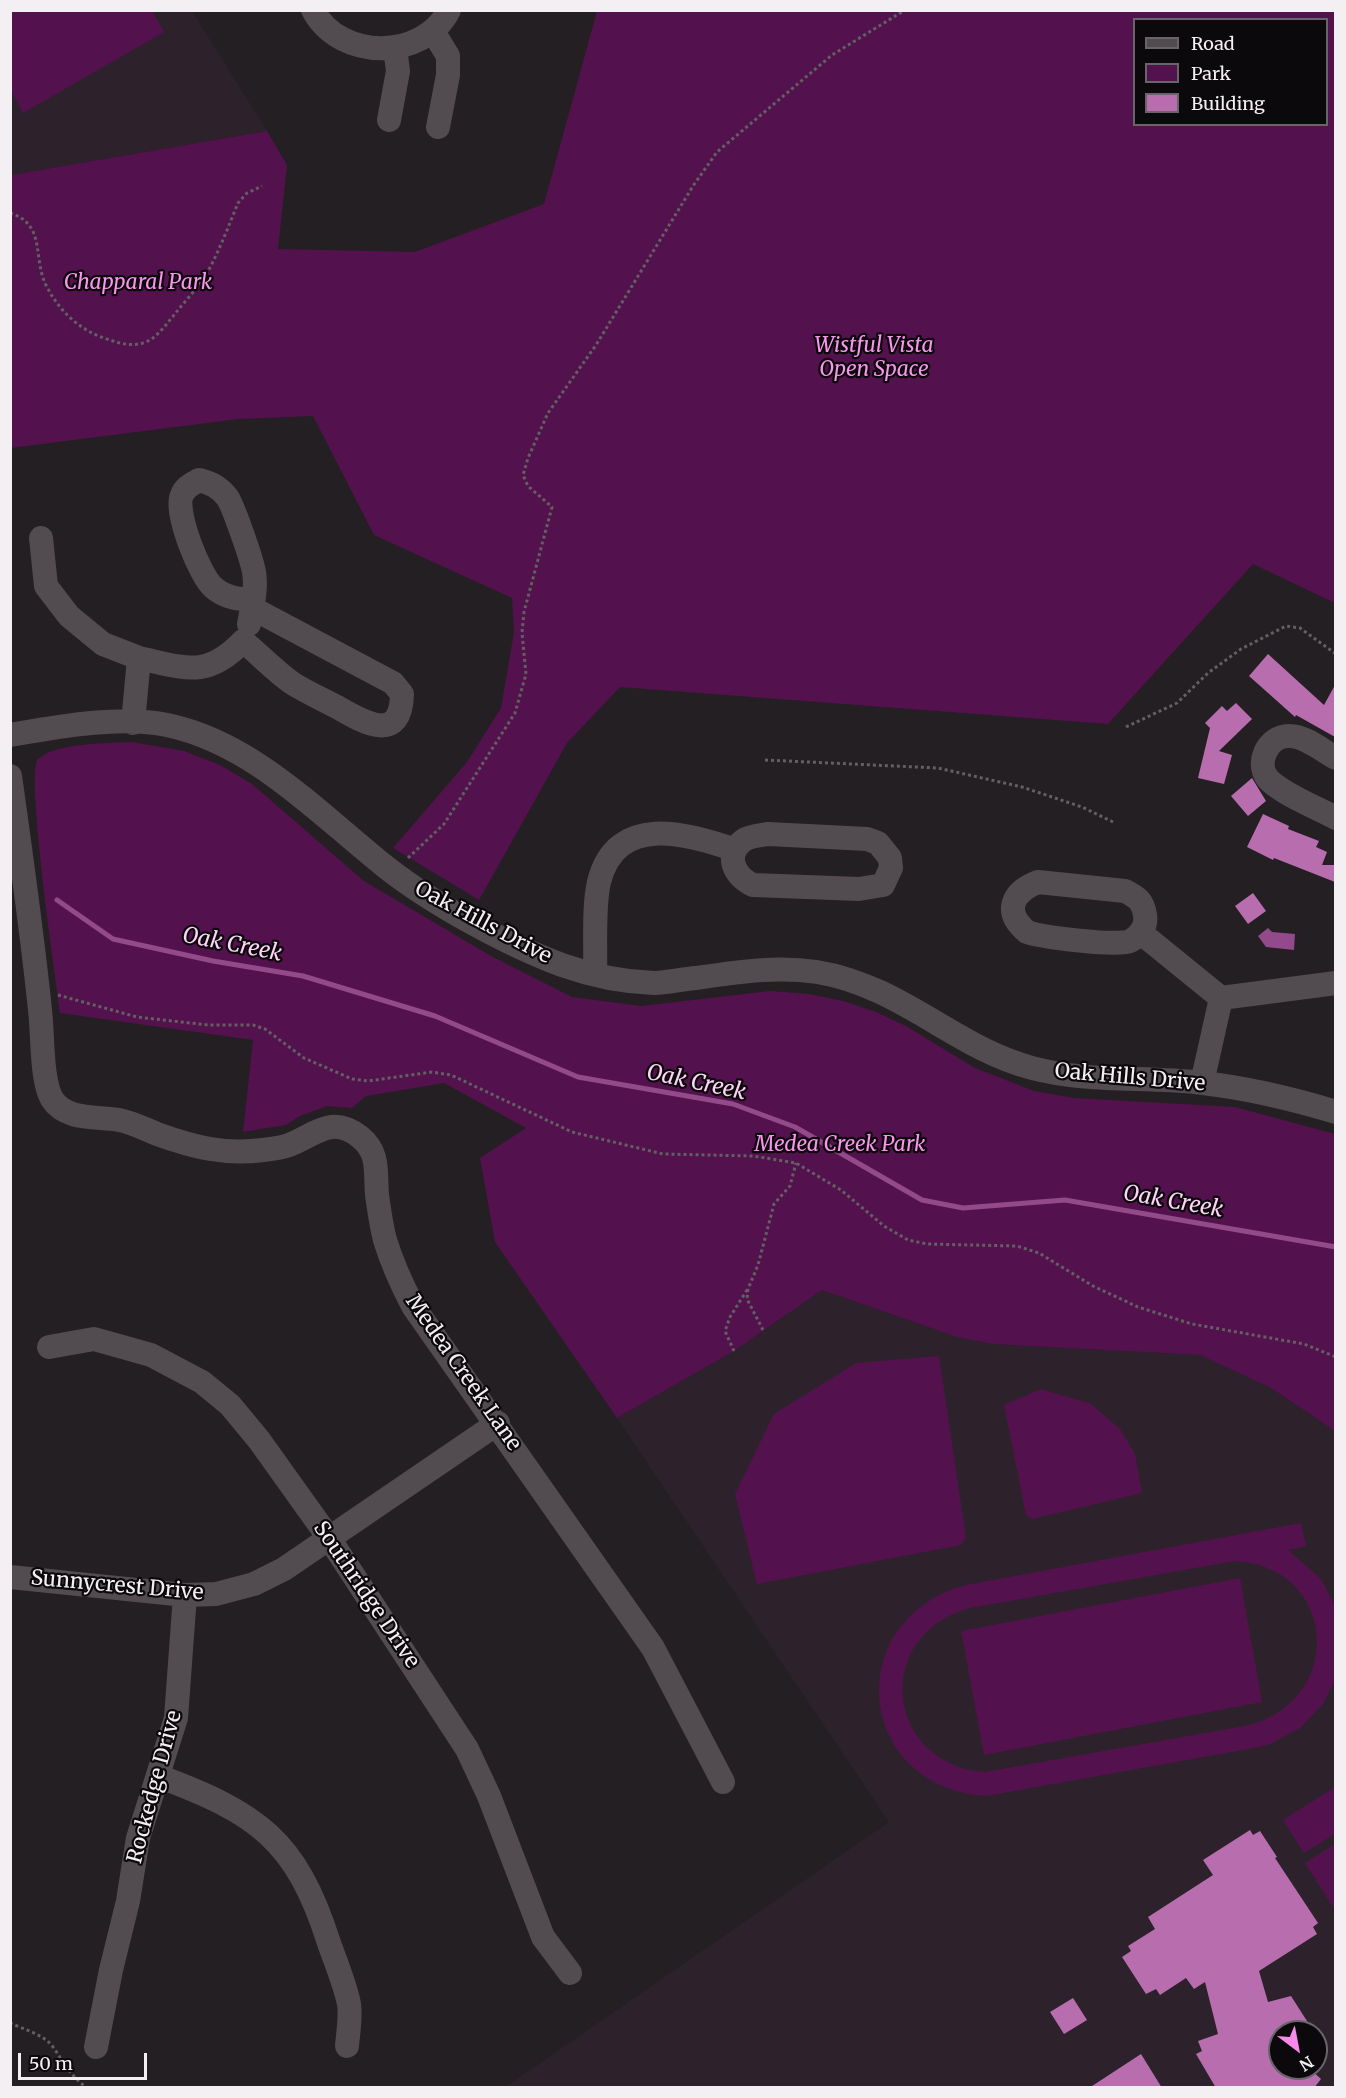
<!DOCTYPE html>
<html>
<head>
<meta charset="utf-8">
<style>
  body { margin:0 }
  #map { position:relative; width:1346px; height:2098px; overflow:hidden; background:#241f23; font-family:Merriweather,serif }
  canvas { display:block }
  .frame { position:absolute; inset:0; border:12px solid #f3eff2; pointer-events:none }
  .legend { position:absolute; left:1133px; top:18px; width:195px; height:108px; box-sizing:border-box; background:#0c090c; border:2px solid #686568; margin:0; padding:8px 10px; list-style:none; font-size:18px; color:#f3eff2 }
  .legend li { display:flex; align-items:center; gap:12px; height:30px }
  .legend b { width:30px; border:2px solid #686568 }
  .north { position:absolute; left:1268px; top:2020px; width:60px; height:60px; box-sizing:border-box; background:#0c090c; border:2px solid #686568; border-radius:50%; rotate:148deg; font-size:16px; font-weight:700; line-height:24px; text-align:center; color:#f3eff2 }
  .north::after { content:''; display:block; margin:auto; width:21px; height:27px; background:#f888ea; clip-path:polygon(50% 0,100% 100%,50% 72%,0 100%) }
  .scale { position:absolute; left:18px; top:2053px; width:129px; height:27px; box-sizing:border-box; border:3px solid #f3eff2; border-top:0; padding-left:8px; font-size:18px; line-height:21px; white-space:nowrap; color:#f3eff2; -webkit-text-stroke:4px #0c090c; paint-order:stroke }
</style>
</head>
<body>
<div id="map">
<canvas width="1346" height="2098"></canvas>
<div class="frame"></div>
<ul class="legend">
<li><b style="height:8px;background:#524c51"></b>Road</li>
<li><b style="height:16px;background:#53124d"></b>Park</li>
<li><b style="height:16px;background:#b86daf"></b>Building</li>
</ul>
<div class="north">N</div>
<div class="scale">50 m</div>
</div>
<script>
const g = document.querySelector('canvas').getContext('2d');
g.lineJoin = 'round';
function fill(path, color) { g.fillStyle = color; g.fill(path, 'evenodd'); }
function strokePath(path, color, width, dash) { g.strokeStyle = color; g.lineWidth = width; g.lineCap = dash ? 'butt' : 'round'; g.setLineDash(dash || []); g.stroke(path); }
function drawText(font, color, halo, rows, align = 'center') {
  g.font = font + ' Merriweather,serif'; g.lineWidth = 4.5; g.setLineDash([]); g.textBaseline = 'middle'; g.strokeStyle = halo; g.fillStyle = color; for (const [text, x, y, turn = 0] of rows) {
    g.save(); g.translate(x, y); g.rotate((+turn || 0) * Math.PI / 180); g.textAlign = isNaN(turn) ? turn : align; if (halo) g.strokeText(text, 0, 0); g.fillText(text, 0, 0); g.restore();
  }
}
const built = new Path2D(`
  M 11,11 L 192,11 L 267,131 L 11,175 Z
  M 822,1290 L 957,1337 L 992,1344 L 1200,1355 L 1271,1388 L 1335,1431 L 1335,2087 L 504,2088 L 889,1822 L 617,1418 L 734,1351 ZM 1280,2032 L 1316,2032 L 1316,2068 L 1280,2068 Z`);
const green = new Path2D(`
  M 10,11 L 152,11 L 164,32 L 23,113 L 11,91 Z
  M 597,11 L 1335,11 L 1335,603 L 1253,564 L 1108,724 L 620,687 L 567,743 L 479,900 L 393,848 L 467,762 L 501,708 L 514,632 L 512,598 L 374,535 L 313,416 L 238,419 L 11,448 L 11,175 L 267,131 L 287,165 L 278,249 L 415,252 L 544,204 ZM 1134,20 L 1326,20 L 1326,124 L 1134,124 Z
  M 132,742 L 184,751 L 220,765 L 252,784 L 364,881 L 491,956 L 572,997 L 641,1006 L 770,991 L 809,994 L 843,1001 L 876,1012 L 906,1026 L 975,1068 L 1034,1091 L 1074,1098 L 1235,1107 L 1335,1134 L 1335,1431 L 1271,1388 L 1200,1355 L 992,1344 L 957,1337 L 822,1290 L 734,1351 L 617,1418 L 495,1242 L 480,1158 L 526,1128 L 444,1083 L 366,1096 L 352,1108 L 327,1106 L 300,1116 L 286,1125 L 243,1132 L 253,1040 L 60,1013 C 56,981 25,772 38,759 C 55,743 109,743 132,742 Z
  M 939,1356 L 966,1538 L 961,1545 L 757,1584 L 735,1494 L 774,1414 L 856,1363 Z
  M 1041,1389 L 1091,1404 L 1120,1429 L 1135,1454 L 1142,1493 L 1032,1519 L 1026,1515 L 1004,1405 Z
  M 1301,1523 L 1306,1546 L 1288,1550 L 1321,1579 L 1335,1606 L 1335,1680 L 1323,1704 L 1300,1728 L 1270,1744 L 1254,1748 L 986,1796 C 855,1787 840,1619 966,1585 ZM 1235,1561 C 1337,1567 1346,1698 1250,1725 L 985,1772 C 884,1764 872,1634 970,1608 Z
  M 1240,1578 L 1262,1702 L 984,1755 L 961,1631 Z
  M 1335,1787 L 1335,1834 L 1304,1853 L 1283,1820 Z
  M 1335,1844 L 1336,1844 L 1335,1910 L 1305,1863 Z`);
const water = new Path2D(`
  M 1268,928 L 1272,932 L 1295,934 L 1294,950 L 1266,947 L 1258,936 Z`);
const stream = new Path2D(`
  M 57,900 L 113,939 L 213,961 L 303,976 L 435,1016 L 578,1077 L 733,1104 L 795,1127 L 922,1200 L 963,1208 L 1065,1200 L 1336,1247`);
const building = new Path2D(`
  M 1268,654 L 1324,705 L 1335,685 L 1335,737 L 1296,715 L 1295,717 L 1249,676 Z
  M 1236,703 L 1252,719 L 1219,751 L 1232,755 L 1224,784 L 1198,778 L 1210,728 L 1205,723 L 1222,706 L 1227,711 Z
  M 1252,778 L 1266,801 L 1248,816 L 1231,796 Z
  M 1263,814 L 1289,826 L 1288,829 L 1319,841 L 1316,847 L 1327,852 L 1322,865 L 1335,865 L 1335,882 L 1274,858 L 1273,860 L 1247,847 Z
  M 1253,893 L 1266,911 L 1248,924 L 1235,906 Z
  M 1250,1830 L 1253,1835 L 1260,1831 L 1277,1857 L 1275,1858 L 1318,1923 L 1313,1927 L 1317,1934 L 1259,1971 L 1268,2002 L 1291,1996 L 1314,2032 L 1280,2032 L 1280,2068 L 1309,2068 L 1321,2079 L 1314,2088 L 1216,2088 L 1196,2054 L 1202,2051 L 1198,2041 L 1218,2034 L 1205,1982 L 1194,1989 L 1186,1978 L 1160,1995 L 1156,1989 L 1146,1994 L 1122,1957 L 1131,1951 L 1128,1946 L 1155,1929 L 1148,1917 L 1213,1875 L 1203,1860 Z
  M 1073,1998 L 1087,2020 L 1064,2034 L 1050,2012 Z
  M 1141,2054 L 1162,2088 L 1089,2088 Z`);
const path = new Path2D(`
  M 10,213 C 48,225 31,260 48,289 C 60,311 78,328 101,337 C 116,342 130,348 146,342 C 159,336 166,324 175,314 C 184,302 196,290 204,278 C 218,255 228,227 238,203 L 247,193 L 262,186
  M 1126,727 L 1177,703 L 1208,673 L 1241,649 L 1286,626 L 1300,628 L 1336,654
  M 765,760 L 938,768 L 1022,787 L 1082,807 L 1113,822
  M 408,858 L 444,824 L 515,713 L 526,674 L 522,633 L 524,612 L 552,507 L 528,486 L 523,475 L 528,458 L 548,413 L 596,345 L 693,186 L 717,152 L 832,55 L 905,10
  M 58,995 L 137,1017 L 208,1025 L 253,1025 L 265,1029 L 304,1058 L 352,1079 L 368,1081 L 432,1072 L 451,1075 L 572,1132 L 663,1154 L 753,1156 L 796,1163 L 841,1190 L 884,1226 L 908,1240 L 927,1244 L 1017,1246 L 1039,1253 L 1093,1286 L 1138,1307 L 1192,1324 L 1304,1344 L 1336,1357
  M 763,1330 L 747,1299 L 748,1289 L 758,1265 L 774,1204 L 790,1186 L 796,1163
  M 734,1351 L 725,1331 L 730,1317 L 747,1290
  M 10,2023 C 23,2029 45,2035 53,2047 C 65,2064 69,2074 87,2088`);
const minor = new Path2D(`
  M 313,10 C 340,61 423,61 449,10
  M 434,33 L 448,56 L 448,75 L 438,127
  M 389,120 L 398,71 L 395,48
  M 41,538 L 46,586 L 69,616 L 103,644 L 139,658 L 133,723
  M 249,624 C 252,608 257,589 254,572 C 252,560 233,505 227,497 C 219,487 211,483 199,480 C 192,484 185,487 182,495 C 174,511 200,577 214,588 C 226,598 238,599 253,600
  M 139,658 C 185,668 207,679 243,641 C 259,654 275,671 292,683 C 306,692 322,699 337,707 C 363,722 401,745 402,694 L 393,683 L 252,608
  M 10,735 C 57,727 121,715 167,725 C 254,743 320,815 387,868 C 433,904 508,945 562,965 C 590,975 624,982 654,983 C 667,983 682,979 696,978 C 737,972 776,966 817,972 C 902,986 955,1048 1032,1068 C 1089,1083 1145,1076 1203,1083 C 1247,1088 1293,1099 1336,1112
  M 1336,758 C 1323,751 1305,736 1290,736 C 1267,735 1253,766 1271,782 C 1289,797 1315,807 1336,818
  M 10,776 C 21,854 32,932 40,1010 C 43,1034 41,1080 52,1099 C 66,1121 97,1116 119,1120 C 131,1122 145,1129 157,1134 C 193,1147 224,1155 263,1150 C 272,1149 281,1148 289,1145 C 314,1136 331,1114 360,1137 C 380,1153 375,1172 377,1195 C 379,1209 381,1225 385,1240 C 392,1263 402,1285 413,1306 L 653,1648 L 723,1782
  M 768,834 L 867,839 L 878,843 L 890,858 L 891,868 L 883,885 L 859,889 L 753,885 C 735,877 723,855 744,840 C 750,836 761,835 768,834 Z
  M 1038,882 L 1125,891 C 1137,897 1143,901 1145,915 C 1147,926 1140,936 1130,941 C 1119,947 1041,937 1027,932 C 1003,912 1012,892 1038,882 Z
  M 1141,933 L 1221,998
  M 595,974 C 596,946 593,908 599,882 C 616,813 687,833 735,850
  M 1221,998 L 1336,983
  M 1202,1083 L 1221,998
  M 49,1347 L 94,1339 L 151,1355 L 202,1382 L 230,1405 L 259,1440 L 329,1538 L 467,1749 L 489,1796 L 543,1937 L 570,1973
  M 10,1577 L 185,1595 L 216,1594 L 254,1584 L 284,1569 L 498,1423
  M 158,1776 C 257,1813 296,1839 329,1943 C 336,1963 345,1984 349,2004 C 351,2017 348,2033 347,2046
  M 96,2047 L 111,1970 L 128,1901 L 138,1838 L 176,1718 L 185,1595`);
const parkNames = [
  ["Chapparal Park",138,283],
  ["Wistful Vista",874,346],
  ["Open Space",874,370],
  ["Medea Creek Park",840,1145]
];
const streetNames = [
  ["Oak Hills Drive",483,923,28],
  ["Oak Hills Drive",1130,1078,5],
  ["Medea Creek Lane",463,1373,55],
  ["Sunnycrest Drive",117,1586,5],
  ["Southridge Drive",366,1595,56],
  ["Rockedge Drive",155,1787,-75]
];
const waterNames = [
  ["Oak Creek",232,945,11],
  ["Oak Creek",696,1083,12],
  ["Oak Creek",1173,1202,10]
];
fill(built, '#2d222b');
fill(green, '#53124d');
fill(water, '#924a8a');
strokePath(stream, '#924a8a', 5);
fill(building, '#b86daf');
strokePath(path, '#635f62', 3, [3, 3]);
strokePath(minor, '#524c51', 24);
drawText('italic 21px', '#f996ec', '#0c090c', parkNames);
drawText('21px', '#f3eff2', '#0c090c', streetNames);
drawText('italic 22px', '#fdd4f6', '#0c090c', waterNames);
</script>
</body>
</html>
